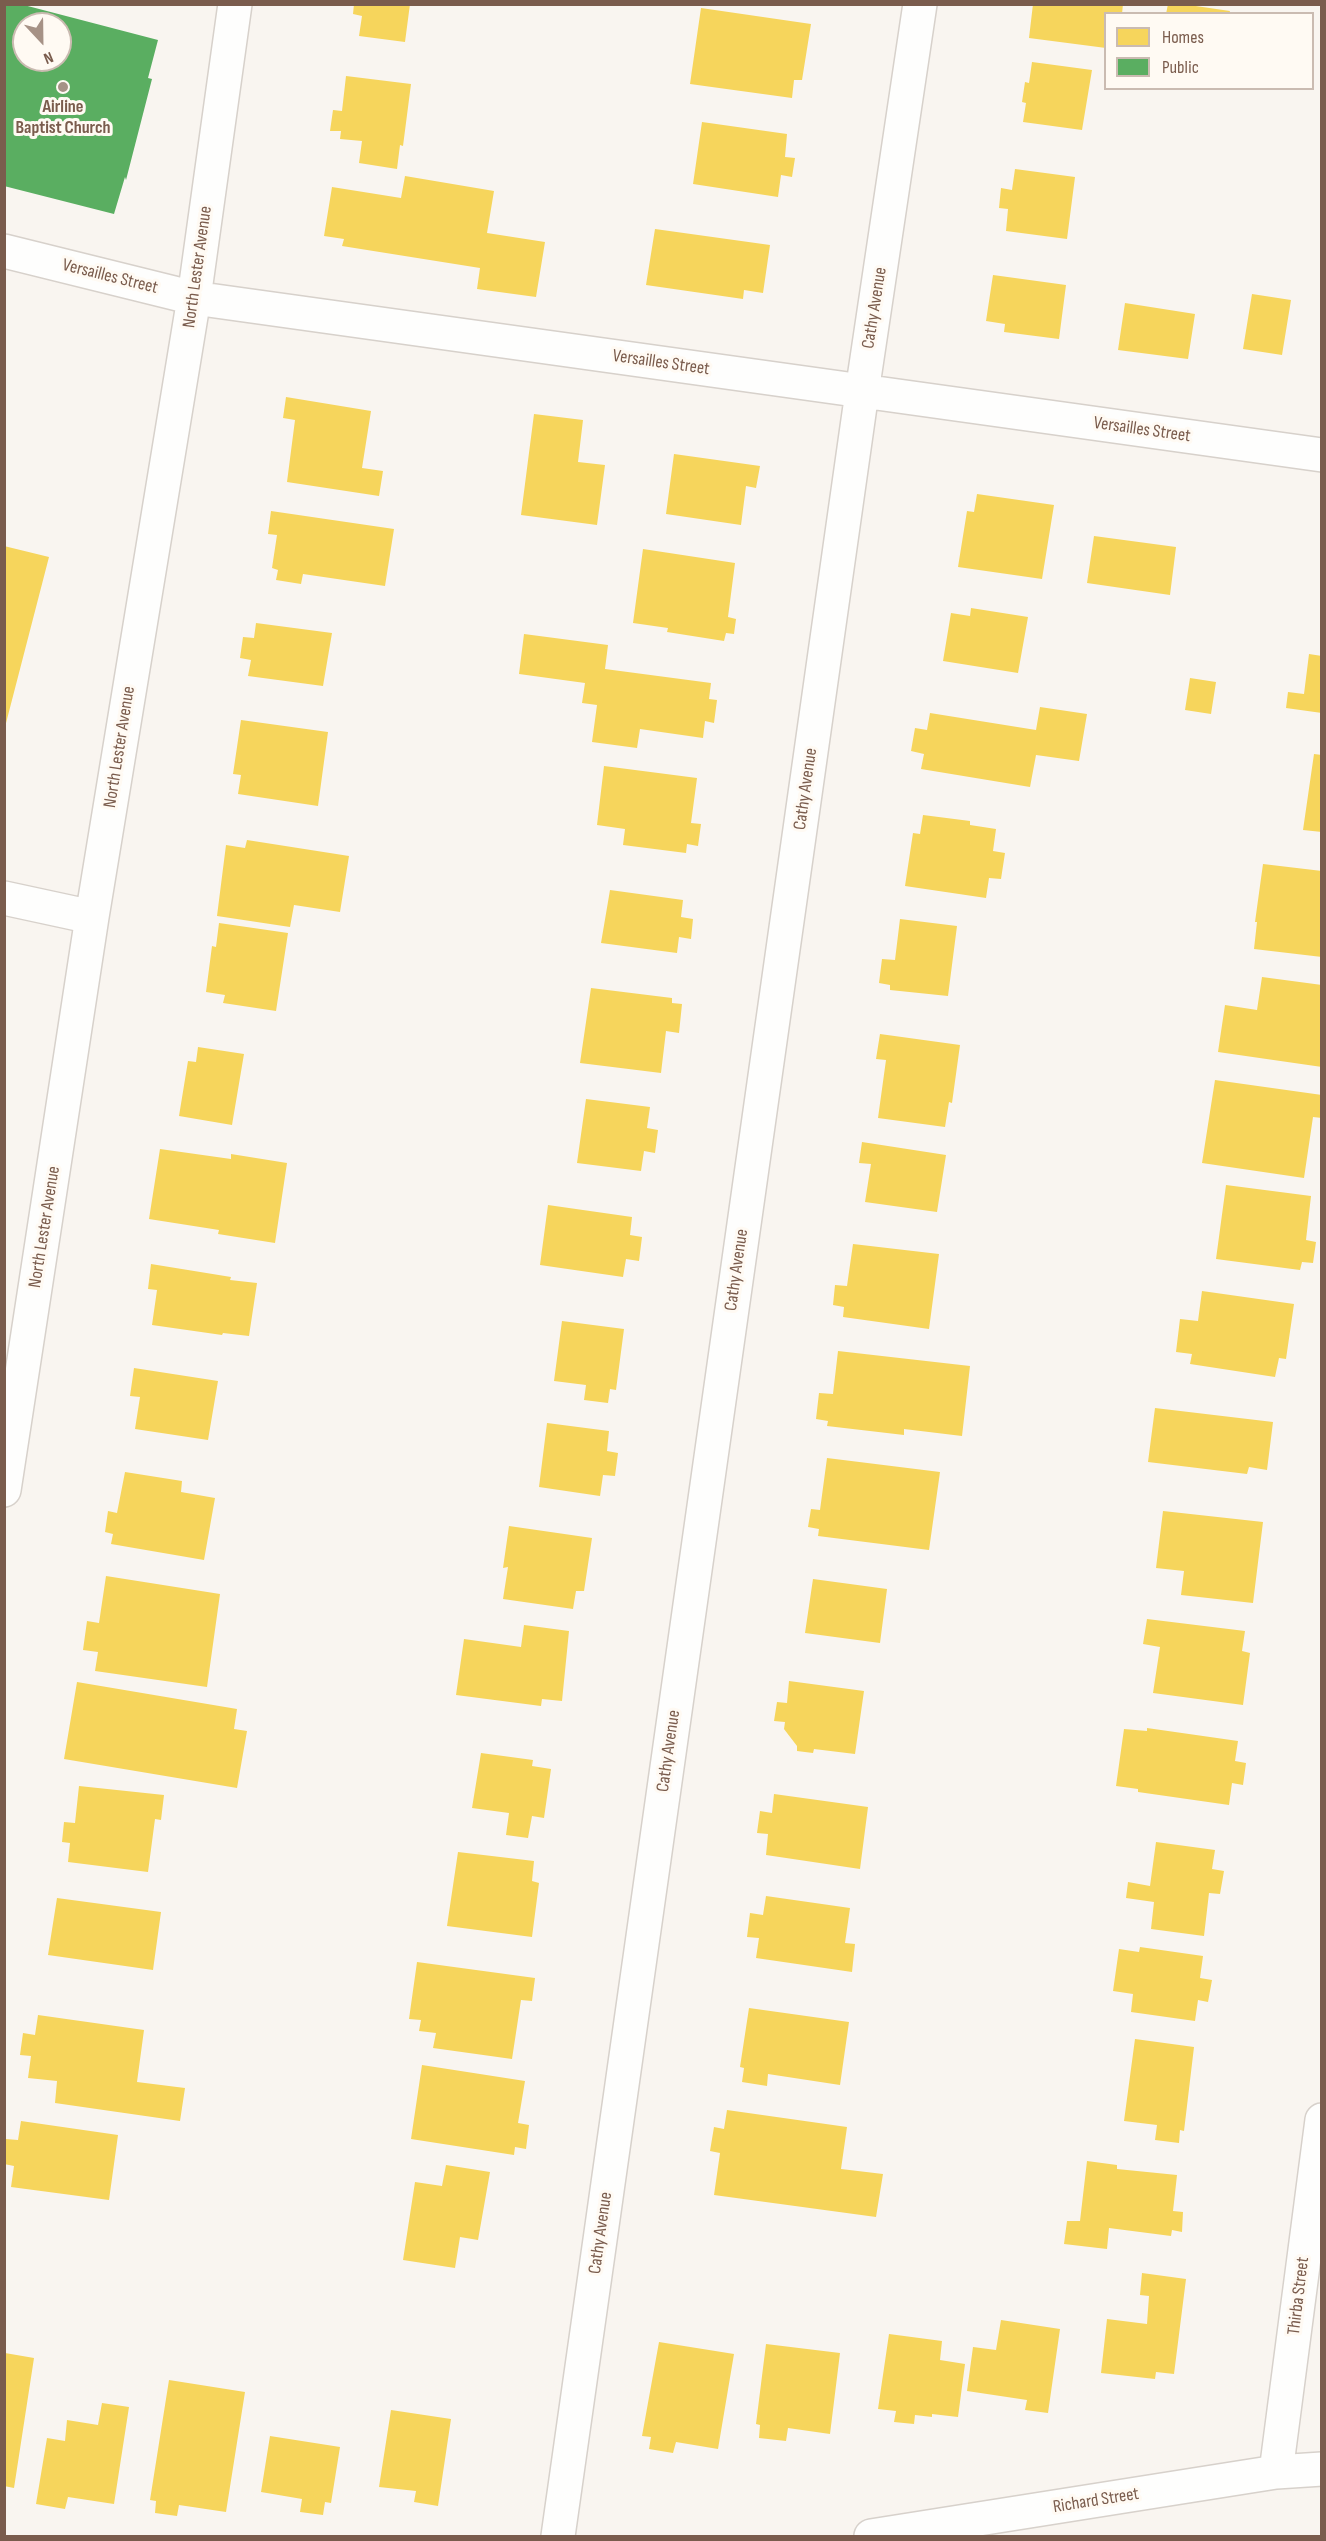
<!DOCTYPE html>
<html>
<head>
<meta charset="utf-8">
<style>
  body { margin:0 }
  #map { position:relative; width:1326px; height:2541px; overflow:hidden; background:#f9f5f0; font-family:"Sofia Sans Condensed",sans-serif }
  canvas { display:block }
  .frame { position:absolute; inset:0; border:6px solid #7a5c4d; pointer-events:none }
  .legend { position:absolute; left:1104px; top:12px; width:210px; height:78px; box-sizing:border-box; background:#fffaf3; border:2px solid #cabbb1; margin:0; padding:8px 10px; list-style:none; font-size:18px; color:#7a5c4d }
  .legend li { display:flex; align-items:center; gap:12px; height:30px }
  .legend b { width:30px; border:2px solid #cabbb1 }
  .north { position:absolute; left:12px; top:12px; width:60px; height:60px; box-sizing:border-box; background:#fffaf3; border:2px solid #cabbb1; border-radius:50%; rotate:158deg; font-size:16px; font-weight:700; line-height:24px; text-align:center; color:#7a5c4d }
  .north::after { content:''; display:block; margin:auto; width:21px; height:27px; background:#a69286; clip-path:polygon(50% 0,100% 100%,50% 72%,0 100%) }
</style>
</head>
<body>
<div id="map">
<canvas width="1326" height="2541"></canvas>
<div class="frame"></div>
<ul class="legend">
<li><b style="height:16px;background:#f6d55c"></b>Homes</li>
<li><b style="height:16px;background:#5aae61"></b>Public</li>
</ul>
<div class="north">N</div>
</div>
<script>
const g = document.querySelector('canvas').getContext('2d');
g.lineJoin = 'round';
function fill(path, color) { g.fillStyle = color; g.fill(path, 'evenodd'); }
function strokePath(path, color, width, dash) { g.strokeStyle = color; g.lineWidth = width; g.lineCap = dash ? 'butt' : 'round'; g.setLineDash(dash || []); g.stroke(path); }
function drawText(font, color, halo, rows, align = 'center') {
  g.font = font + ' "Sofia Sans Condensed",sans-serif'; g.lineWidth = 6; g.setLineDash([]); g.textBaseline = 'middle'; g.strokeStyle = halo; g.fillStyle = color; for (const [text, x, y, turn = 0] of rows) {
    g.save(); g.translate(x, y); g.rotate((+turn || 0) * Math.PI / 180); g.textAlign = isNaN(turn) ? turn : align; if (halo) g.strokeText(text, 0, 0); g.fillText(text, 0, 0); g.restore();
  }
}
const homes = new Path2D(`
  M 354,4 L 410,4 L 405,42 L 359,36 L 362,16 L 353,14 Z
  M 1033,4 L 1123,4 L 1122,14 L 1106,14 L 1106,48 L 1029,38 Z
  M 1168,4 L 1182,4 L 1230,11 L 1229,14 L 1166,14 Z
  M 701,8 L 811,24 L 802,80 L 794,80 L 792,98 L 690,84 Z
  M 1032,62 L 1092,70 L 1082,130 L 1023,122 L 1026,103 L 1022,102 L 1025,82 L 1029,83 Z
  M 346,76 L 411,84 L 403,146 L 400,145 L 397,169 L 359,163 L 362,141 L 340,139 L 341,131 L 330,131 L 333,110 L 342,111 Z
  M 702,122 L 787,134 L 785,157 L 795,158 L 792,177 L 781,175 L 778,197 L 693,184 Z
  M 1015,169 L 1075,177 L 1067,239 L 1006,231 L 1008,209 L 999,208 L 1001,188 L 1012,190 Z
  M 405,176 L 494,191 L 487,233 L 545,242 L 536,297 L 477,289 L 480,268 L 342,246 L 344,239 L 324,236 L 332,187 L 401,198 Z
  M 655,229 L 770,245 L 763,293 L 744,290 L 743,299 L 646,285 Z
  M 993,275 L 1066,285 L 1059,339 L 1004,332 L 1005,324 L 986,321 Z
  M 1252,294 L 1291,300 L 1282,355 L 1243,349 Z
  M 1125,303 L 1195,314 L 1188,359 L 1118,350 Z
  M 286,397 L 371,411 L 362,468 L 383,471 L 379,496 L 287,482 L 295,420 L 283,418 Z
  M 534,414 L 583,420 L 578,462 L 605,465 L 597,525 L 521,515 Z
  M 674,454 L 760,466 L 756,488 L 746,486 L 741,525 L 666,514 Z
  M 977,494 L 1054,505 L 1042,579 L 958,567 L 967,511 L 974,512 Z
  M 271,511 L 394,529 L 385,586 L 303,574 L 301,584 L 276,580 L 278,570 L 272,568 L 277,535 L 268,534 Z
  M 1094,536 L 1176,547 L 1170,595 L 1087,583 Z
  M 4,546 L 49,557 L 5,727 L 4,727 Z
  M 643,549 L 735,563 L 728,617 L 736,619 L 734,634 L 726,633 L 724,641 L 667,632 L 668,628 L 633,623 Z
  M 971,608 L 1028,617 L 1018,673 L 943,661 L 951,613 L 970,616 Z
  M 256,623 L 332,633 L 323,686 L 248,676 L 251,660 L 240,658 L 243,637 L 254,638 Z
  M 524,634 L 608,645 L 605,669 L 711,683 L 709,699 L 717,700 L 714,723 L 705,721 L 703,738 L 640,729 L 637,748 L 592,742 L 597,705 L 582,703 L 585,683 L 519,674 Z
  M 1309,654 L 1322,656 L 1322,713 L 1286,708 L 1288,692 L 1304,694 Z
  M 1190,678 L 1216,682 L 1211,714 L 1185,710 Z
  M 1040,707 L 1087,714 L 1079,761 L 1036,755 L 1030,787 L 921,769 L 924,754 L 911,751 L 915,728 L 927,730 L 930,713 L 1036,730 Z
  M 241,720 L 328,732 L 318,806 L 238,794 L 241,775 L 233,774 Z
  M 1314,754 L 1322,755 L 1322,832 L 1303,830 Z
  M 604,766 L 697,778 L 691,823 L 701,824 L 698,846 L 687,844 L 686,853 L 623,845 L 625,829 L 597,825 Z
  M 923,815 L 970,821 L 970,825 L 996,829 L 993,851 L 1005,853 L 1001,879 L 989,878 L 986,898 L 905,886 L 913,833 L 920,834 Z
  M 247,840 L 349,856 L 340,912 L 294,905 L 290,927 L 217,916 L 226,845 L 245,848 Z
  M 1263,864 L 1322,871 L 1322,957 L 1254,949 L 1257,922 L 1255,922 Z
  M 610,890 L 683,900 L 681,917 L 693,919 L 691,939 L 679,937 L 677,953 L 601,943 Z
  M 900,919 L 957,926 L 948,996 L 890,990 L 890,985 L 879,983 L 882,959 L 895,960 Z
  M 219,923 L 288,933 L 276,1011 L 223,1003 L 225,995 L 206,992 L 212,946 L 216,947 Z
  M 1262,977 L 1322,985 L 1322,1067 L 1218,1052 L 1225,1005 L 1257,1010 Z
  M 591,988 L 672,998 L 672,1003 L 682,1004 L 679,1033 L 666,1031 L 661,1073 L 580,1063 Z
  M 880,1034 L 960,1045 L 952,1103 L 949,1102 L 945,1127 L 878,1118 L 886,1060 L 876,1059 Z
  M 198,1047 L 244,1054 L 232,1125 L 179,1116 L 188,1061 L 196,1062 Z
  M 1215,1080 L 1322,1095 L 1322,1118 L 1313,1117 L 1304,1178 L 1202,1163 Z
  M 586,1099 L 650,1107 L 647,1128 L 658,1130 L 655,1153 L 644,1151 L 641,1171 L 577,1163 Z
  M 862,1142 L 946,1155 L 937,1212 L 865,1202 L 871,1164 L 859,1163 Z
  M 160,1149 L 231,1159 L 231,1154 L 287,1163 L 275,1243 L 218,1234 L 219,1230 L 149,1219 Z
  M 1226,1185 L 1311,1196 L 1306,1240 L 1316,1242 L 1313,1263 L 1302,1262 L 1300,1270 L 1216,1259 Z
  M 548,1205 L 632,1217 L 630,1235 L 642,1237 L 639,1261 L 626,1259 L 623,1277 L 540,1265 Z
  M 853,1244 L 939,1254 L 929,1329 L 843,1317 L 844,1307 L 833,1305 L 835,1285 L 847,1286 Z
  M 151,1264 L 231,1277 L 230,1280 L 257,1283 L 249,1336 L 223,1333 L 222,1335 L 152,1325 L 157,1290 L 148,1289 Z
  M 1202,1291 L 1294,1304 L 1286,1359 L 1279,1358 L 1275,1377 L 1190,1364 L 1192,1354 L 1176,1352 L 1180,1319 L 1198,1321 Z
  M 562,1321 L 624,1329 L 616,1390 L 610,1389 L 608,1403 L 584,1400 L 586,1385 L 554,1381 Z
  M 838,1351 L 970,1366 L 962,1436 L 904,1429 L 904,1435 L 827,1426 L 828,1421 L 816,1419 L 819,1393 L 833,1394 Z
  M 134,1368 L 218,1381 L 208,1440 L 135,1429 L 140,1397 L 130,1396 Z
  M 1155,1408 L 1273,1422 L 1267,1470 L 1249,1467 L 1247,1474 L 1148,1462 Z
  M 547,1423 L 609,1431 L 607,1451 L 618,1453 L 615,1476 L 603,1475 L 600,1496 L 539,1487 Z
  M 827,1458 L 940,1472 L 929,1550 L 818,1536 L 819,1529 L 808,1527 L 811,1509 L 820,1510 Z
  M 125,1472 L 182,1481 L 181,1492 L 215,1498 L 204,1560 L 111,1544 L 113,1534 L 105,1532 L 108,1511 L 117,1513 Z
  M 1163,1511 L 1263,1522 L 1253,1603 L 1181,1595 L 1184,1571 L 1156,1568 Z
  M 509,1526 L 592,1538 L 584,1591 L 576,1591 L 573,1609 L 503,1599 L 508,1567 L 503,1568 Z
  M 106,1576 L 220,1594 L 207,1687 L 95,1671 L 98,1652 L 83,1650 L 87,1621 L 99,1623 Z
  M 813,1579 L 887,1589 L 880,1643 L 805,1633 Z
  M 1147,1619 L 1245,1631 L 1242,1651 L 1250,1653 L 1243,1705 L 1153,1693 L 1160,1647 L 1143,1644 Z
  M 524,1625 L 569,1631 L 562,1701 L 542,1699 L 541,1706 L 456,1695 L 464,1639 L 521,1647 Z
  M 789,1681 L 864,1691 L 855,1754 L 814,1749 L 813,1753 L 797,1751 L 797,1746 L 784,1729 L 785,1722 L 774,1721 L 777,1702 L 787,1703 Z
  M 77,1682 L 237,1709 L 234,1729 L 247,1731 L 237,1788 L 64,1759 Z
  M 1147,1728 L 1238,1741 L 1235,1761 L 1246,1763 L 1243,1785 L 1232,1783 L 1229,1805 L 1138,1792 L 1138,1789 L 1116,1786 L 1124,1729 L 1147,1731 Z
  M 481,1753 L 533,1760 L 532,1766 L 551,1769 L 544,1818 L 532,1816 L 528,1838 L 506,1835 L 509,1813 L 472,1808 Z
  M 79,1786 L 164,1795 L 161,1820 L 155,1819 L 148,1872 L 68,1862 L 70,1843 L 62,1842 L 64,1822 L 75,1823 Z
  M 774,1794 L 868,1807 L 860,1869 L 766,1855 L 768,1834 L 757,1833 L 760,1811 L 772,1813 Z
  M 1156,1842 L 1215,1850 L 1212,1869 L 1224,1871 L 1220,1894 L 1209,1893 L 1204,1936 L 1151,1929 L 1154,1902 L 1126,1898 L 1128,1882 L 1150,1886 Z
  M 458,1852 L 534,1861 L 532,1881 L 539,1883 L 532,1937 L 447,1926 Z
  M 766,1896 L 850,1908 L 845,1943 L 855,1944 L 852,1972 L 756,1958 L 759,1938 L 747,1937 L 750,1913 L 763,1915 Z
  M 57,1898 L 161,1912 L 153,1970 L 48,1955 Z
  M 1140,1947 L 1203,1956 L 1200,1978 L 1212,1980 L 1208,2002 L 1198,2000 L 1195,2021 L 1131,2012 L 1133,1994 L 1113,1991 L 1119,1949 L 1139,1952 Z
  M 417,1962 L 535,1978 L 532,2001 L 521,2000 L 512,2059 L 433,2048 L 436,2033 L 419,2031 L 421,2020 L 409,2019 Z
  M 749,2008 L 849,2022 L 840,2085 L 768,2074 L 767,2086 L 742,2082 L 744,2068 L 740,2067 Z
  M 38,2015 L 144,2030 L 137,2082 L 185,2088 L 180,2121 L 55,2103 L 57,2081 L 28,2078 L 31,2056 L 20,2055 L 23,2033 L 35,2035 Z
  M 1135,2039 L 1194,2047 L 1184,2131 L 1180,2130 L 1179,2143 L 1155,2140 L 1157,2125 L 1124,2121 Z
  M 422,2065 L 525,2081 L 518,2123 L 529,2125 L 526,2149 L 515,2147 L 514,2155 L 411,2139 Z
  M 727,2110 L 847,2127 L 841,2169 L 883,2174 L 876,2217 L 714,2195 L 720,2153 L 710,2151 L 714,2127 L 724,2129 Z
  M 21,2121 L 118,2135 L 109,2200 L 11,2187 L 14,2166 L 4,2164 L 4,2148 L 6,2139 L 18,2140 Z
  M 1087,2161 L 1117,2165 L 1117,2169 L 1177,2175 L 1173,2211 L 1183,2212 L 1182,2232 L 1172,2230 L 1171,2236 L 1109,2228 L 1107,2249 L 1064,2244 L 1067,2221 L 1080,2221 Z
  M 446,2165 L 490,2172 L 478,2240 L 460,2237 L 455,2268 L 403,2260 L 415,2182 L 442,2186 Z
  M 1142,2273 L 1186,2279 L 1174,2374 L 1156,2372 L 1155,2379 L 1101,2373 L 1107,2319 L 1147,2324 L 1149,2296 L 1140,2295 Z
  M 1001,2320 L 1060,2329 L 1048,2413 L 1025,2410 L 1027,2400 L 967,2391 L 973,2347 L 996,2350 Z
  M 889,2334 L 942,2341 L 940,2360 L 965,2364 L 958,2417 L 932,2414 L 932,2417 L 915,2415 L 914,2424 L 894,2422 L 896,2411 L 878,2409 Z
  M 659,2342 L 734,2354 L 718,2449 L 676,2442 L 673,2453 L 649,2449 L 651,2437 L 642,2436 Z
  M 766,2344 L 840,2353 L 830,2434 L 788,2428 L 786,2441 L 759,2438 L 760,2425 L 756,2424 Z
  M 5,2353 L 34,2358 L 14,2488 L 4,2486 Z
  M 169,2380 L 245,2392 L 226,2512 L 179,2505 L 177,2516 L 155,2513 L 156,2501 L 150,2500 Z
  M 102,2403 L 129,2407 L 114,2504 L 68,2497 L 65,2509 L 36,2504 L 47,2438 L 65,2441 L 67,2420 L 98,2425 Z
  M 391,2410 L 451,2419 L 438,2506 L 414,2502 L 416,2491 L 379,2487 Z
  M 270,2436 L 340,2447 L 331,2503 L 325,2502 L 323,2515 L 300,2512 L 302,2499 L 261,2492 Z`);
const public = new Path2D(`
  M 4,4 L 20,4 L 158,40 L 148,78 L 152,79 L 126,180 L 125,177 L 114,214 L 4,186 ZM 24,24 L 60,24 L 60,60 L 24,60 Z`);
const minor = new Path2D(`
  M 4,251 L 194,298 L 1322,455
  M 4,898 L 92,917
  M 4,1490 L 92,917 L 194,298 L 235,4
  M 1276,2472 L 1322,2120
  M 558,2536 L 862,392 L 920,4
  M 871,2536 L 1276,2472 L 1322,2469`);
const markers = [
  [63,87,6,"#a69286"]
];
const poiNames = [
  ["Airline",63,107],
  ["Baptist Church",63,128]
];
const streetNames = [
  ["North Lester Avenue",198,267,-82],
  ["Versailles Street",110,277,14],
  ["Cathy Avenue",875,308,-81],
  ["Versailles Street",661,363,8],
  ["Versailles Street",1142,430,8],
  ["North Lester Avenue",120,747,-81],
  ["Cathy Avenue",806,789,-82],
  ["North Lester Avenue",45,1227,-81],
  ["Cathy Avenue",737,1270,-82],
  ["Cathy Avenue",669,1751,-82],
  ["Cathy Avenue",601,2233,-82],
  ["Thirba Street",1299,2296,-83],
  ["Richard Street",1096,2501,-9]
];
fill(homes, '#f6d55c');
fill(public, '#5aae61');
strokePath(minor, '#d7d1cb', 36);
strokePath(minor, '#fefefd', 33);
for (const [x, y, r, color] of markers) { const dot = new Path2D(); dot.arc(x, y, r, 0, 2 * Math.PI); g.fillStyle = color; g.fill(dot); strokePath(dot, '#fffaf3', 2); }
drawText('bold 18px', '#7a5c4d', '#fffaf3', poiNames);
drawText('18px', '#7a5c4d', '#fffaf3', streetNames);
</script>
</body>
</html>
